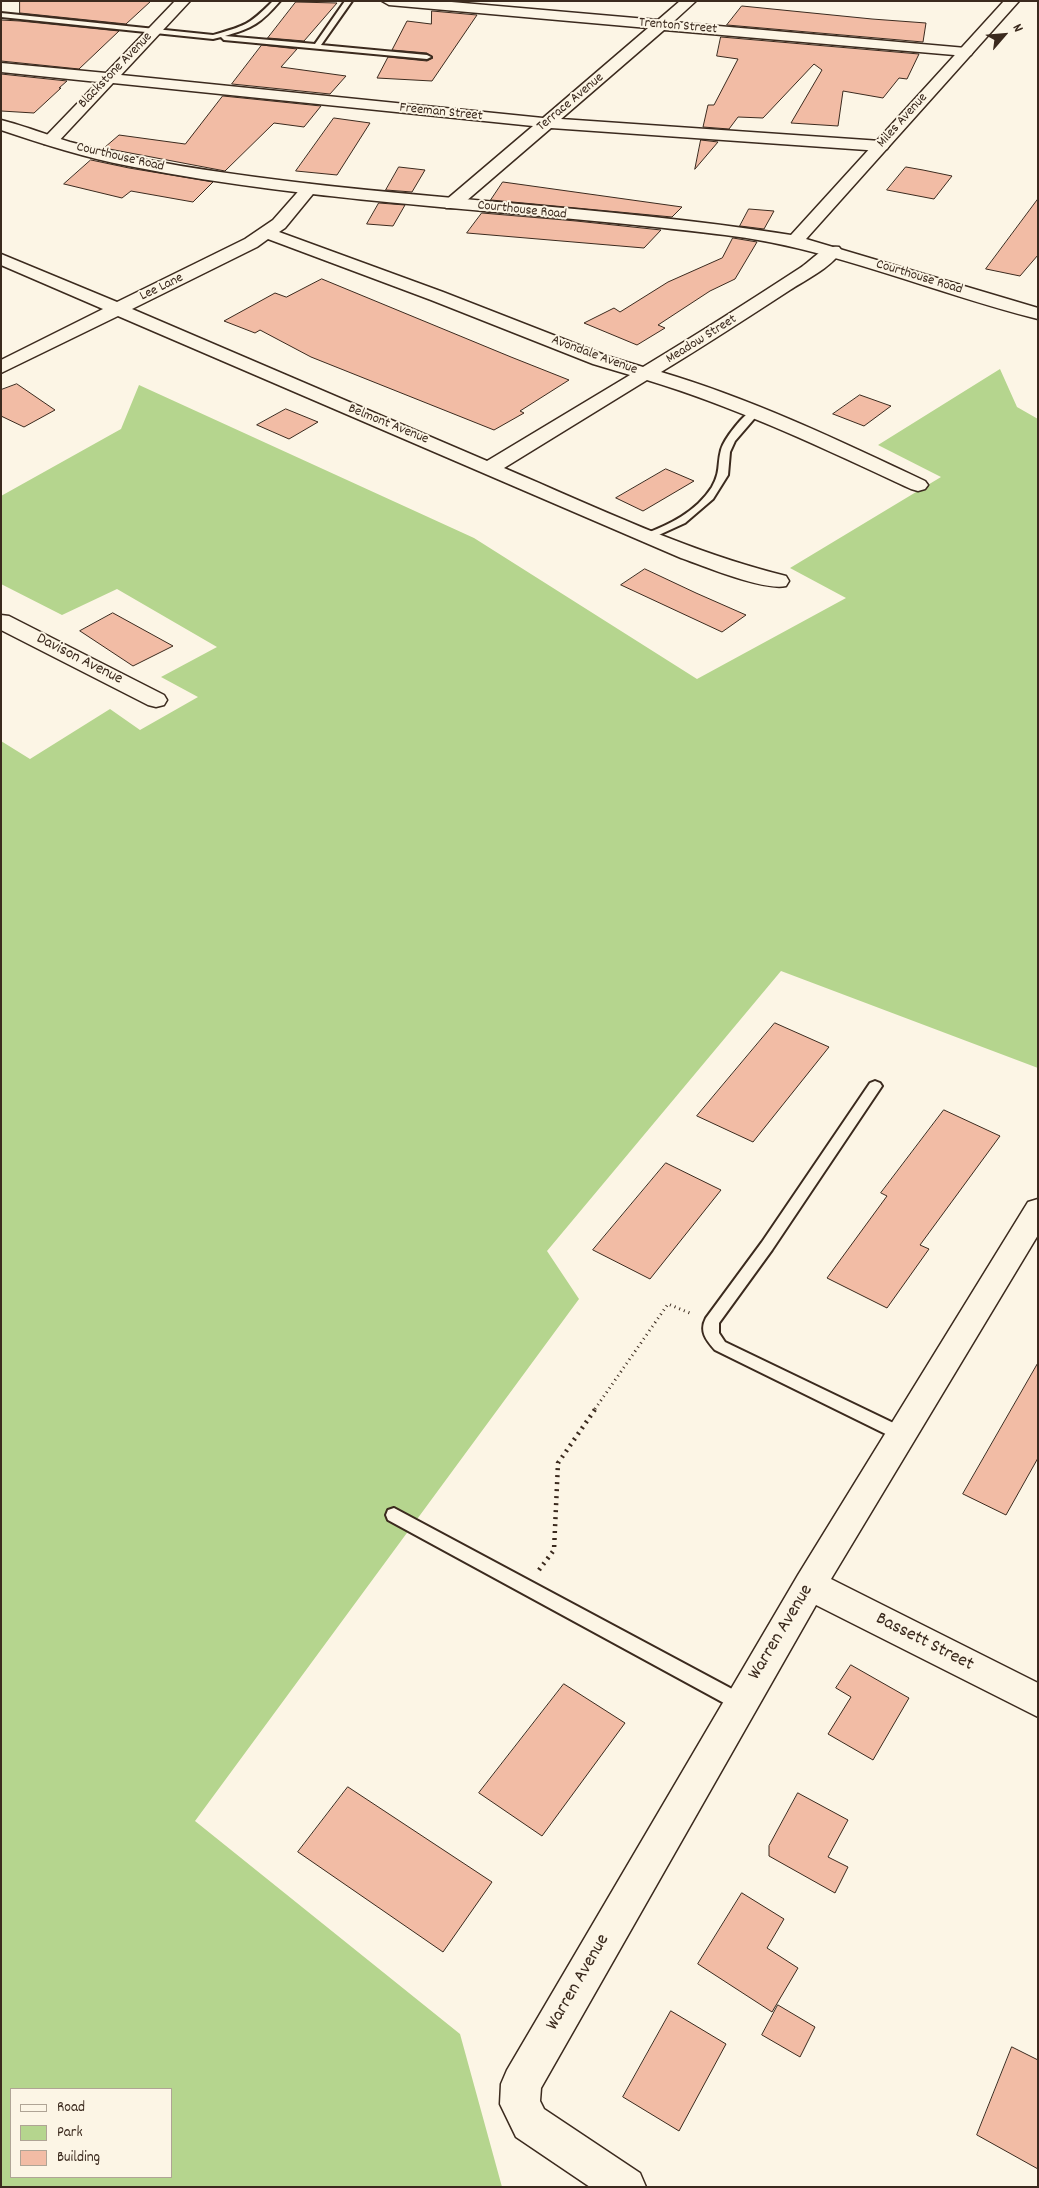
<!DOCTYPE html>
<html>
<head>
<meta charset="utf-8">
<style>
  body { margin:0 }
  #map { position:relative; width:1039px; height:2188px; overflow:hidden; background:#fcf5e5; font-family:Dekko,sans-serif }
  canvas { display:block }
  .frame { position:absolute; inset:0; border:2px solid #3b2a1e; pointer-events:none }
  .legend { position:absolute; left:10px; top:2088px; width:162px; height:90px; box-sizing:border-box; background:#fcf5e5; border:1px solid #afa495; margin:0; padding:6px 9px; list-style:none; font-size:15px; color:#3b2a1e }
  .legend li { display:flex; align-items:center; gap:10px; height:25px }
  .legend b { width:25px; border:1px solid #afa495 }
  .north { position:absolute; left:979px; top:10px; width:50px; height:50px; -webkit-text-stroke:4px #fcf5e5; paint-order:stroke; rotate:63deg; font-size:14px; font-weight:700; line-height:20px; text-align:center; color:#3b2a1e }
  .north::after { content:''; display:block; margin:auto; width:18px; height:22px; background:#3b2a1e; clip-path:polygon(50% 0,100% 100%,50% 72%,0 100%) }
</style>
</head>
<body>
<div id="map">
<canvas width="1039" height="2188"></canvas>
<div class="frame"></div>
<ul class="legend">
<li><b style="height:6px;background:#fcf5e5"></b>Road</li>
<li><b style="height:14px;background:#b5d58e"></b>Park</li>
<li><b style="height:14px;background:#f2bca5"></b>Building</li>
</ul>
<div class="north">N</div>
</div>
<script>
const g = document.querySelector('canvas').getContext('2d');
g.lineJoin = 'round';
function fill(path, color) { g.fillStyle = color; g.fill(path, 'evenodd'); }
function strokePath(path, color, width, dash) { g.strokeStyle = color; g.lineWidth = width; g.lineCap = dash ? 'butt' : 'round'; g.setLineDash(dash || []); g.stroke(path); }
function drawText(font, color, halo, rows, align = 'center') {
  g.font = font + ' Dekko,sans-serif'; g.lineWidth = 4; g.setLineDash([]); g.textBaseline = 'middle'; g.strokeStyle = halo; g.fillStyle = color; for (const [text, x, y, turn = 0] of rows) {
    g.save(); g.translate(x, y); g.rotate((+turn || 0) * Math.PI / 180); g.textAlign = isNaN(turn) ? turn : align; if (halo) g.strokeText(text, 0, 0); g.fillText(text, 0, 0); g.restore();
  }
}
const green = new Path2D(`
  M 1000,369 L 1017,407 L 1038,419 L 1038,1068 L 781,971 L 547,1251 L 579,1299 L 195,1821 L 460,2034 L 502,2187 L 1,2187 L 1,741 L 30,759 L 110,709 L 140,730 L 198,697 L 161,677 L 217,647 L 117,589 L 62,615 L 1,584 L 1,496 L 121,429 L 139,385 L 474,538 L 697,679 L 846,598 L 790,568 L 941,477 L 878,445 ZM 11,2089 L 171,2089 L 171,2177 L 11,2177 Z`);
const building = new Path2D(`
  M 20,1 L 151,1 L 126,24 L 20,13 Z
  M 296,2 L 337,3 L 304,41 L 268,38 Z
  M 742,6 L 872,19 L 926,23 L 923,42 L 727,25 Z
  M 432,11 L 477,15 L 432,81 L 377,78 L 388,57 L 427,61 L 433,58 L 427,53 L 392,50 L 407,21 L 431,24 Z
  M 1,20 L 20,21 L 119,31 L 79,69 L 1,61 Z
  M 721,37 L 919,54 L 907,79 L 899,78 L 883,98 L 843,91 L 838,126 L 791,123 L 822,70 L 814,64 L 763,118 L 738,117 L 729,129 L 703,127 L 708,105 L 714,105 L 738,59 L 717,56 Z
  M 262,45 L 297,49 L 281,67 L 346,76 L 330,94 L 232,84 Z
  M 1,74 L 67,81 L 59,88 L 61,88 L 34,113 L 1,111 Z
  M 223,96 L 321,106 L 304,127 L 274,123 L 225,171 L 104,148 L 119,135 L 185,144 Z
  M 334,118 L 370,123 L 337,175 L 296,171 Z
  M 701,140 L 718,142 L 695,169 Z
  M 91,160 L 129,168 L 213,182 L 193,202 L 131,191 L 122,198 L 64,184 Z
  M 399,167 L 425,170 L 412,192 L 386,190 Z
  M 906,167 L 923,170 L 952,176 L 934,199 L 887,190 Z
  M 503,182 L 682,207 L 672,217 L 491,200 Z
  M 1038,199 L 1038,255 L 1020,276 L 986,269 Z
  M 379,203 L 405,205 L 393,226 L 367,224 Z
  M 749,209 L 774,211 L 764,229 L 740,226 Z
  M 482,213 L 576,221 L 661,230 L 644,248 L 467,233 Z
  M 733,238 L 757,242 L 735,279 L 710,291 L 658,325 L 665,328 L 637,345 L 584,323 L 614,308 L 620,312 L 668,282 L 722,258 Z
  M 322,279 L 511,357 L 569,380 L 520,411 L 524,413 L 494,430 L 311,357 L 260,330 L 255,333 L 224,321 L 275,293 L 286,297 Z
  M 17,384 L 55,410 L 24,427 L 1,416 L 1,390 Z
  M 860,395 L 891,406 L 864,426 L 833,414 Z
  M 286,409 L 318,422 L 289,439 L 257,425 Z
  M 666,469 L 694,481 L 643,511 L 616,498 Z
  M 645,569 L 696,593 L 746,615 L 722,632 L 621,585 Z
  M 113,613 L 173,646 L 133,666 L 80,631 Z
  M 775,1023 L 829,1047 L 753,1142 L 697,1116 Z
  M 944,1110 L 1000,1136 L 920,1245 L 929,1249 L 887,1308 L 827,1278 L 887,1196 L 881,1193 Z
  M 666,1163 L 721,1190 L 650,1279 L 593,1250 Z
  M 1038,1363 L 1038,1458 L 1006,1515 L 963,1494 Z
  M 851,1665 L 909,1698 L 873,1760 L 828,1734 L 851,1697 L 836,1688 Z
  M 564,1684 L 625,1723 L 542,1836 L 479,1793 Z
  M 348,1787 L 492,1882 L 443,1952 L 298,1852 Z
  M 798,1793 L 848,1820 L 828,1857 L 848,1867 L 835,1893 L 769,1856 L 769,1846 Z
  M 742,1893 L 784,1919 L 767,1948 L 798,1968 L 772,2012 L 698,1964 Z
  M 778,2005 L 815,2027 L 800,2057 L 762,2035 Z
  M 671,2011 L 726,2044 L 679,2131 L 623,2097 Z
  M 1012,2047 L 1038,2060 L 1038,2169 L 977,2135 Z`);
const pathFar1 = new Path2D(`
  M 595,1409 L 668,1304 L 692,1314`);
const path = new Path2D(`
  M 539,1570 L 554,1550 L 558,1463 L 596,1408`);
const lane = new Path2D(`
  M 273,1 L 280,1 C 261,23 253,28 225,36 L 315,44 L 345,1 L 352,1 L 321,45 L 427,55 L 431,57 L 427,59 L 224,40 L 221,37 L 213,39 L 1,17 L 1,13 L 213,35 C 245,26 249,25 273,1 Z
  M 755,409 L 760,412 L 735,441 L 730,452 L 728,475 L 713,499 L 685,523 L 650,539 L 642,539 L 642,535 C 669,525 696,512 712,487 C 721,471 717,465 721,450 C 724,439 744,413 755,409 Z
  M 875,1081 L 880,1083 L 882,1086 L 880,1089 L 772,1250 L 719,1323 L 719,1333 L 725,1342 L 908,1430 L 910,1435 L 908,1440 L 902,1442 L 715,1350 C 706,1340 699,1331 706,1318 L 762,1242 L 870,1083 Z
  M 394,1508 L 747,1697 L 750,1703 L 747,1709 L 741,1711 L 735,1709 L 388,1520 L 386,1515 L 388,1510 Z`);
const street = new Path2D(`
  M 175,1 L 190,1 L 121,75 L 543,118 L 648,28 L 389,5 L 382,1 L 440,1 L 658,20 L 680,1 L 696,1 L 673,22 L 966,48 L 971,49 L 973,52 L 971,55 L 966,56 L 664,30 L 561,119 L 881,141 L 887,143 L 889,146 L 887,149 L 881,151 L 551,128 L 458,208 L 446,208 L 444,204 L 446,200 L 533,126 L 113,83 L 56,144 L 44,144 L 42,141 L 44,138 L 98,82 L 1,72 L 1,63 L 106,73 Z
  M 309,184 L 315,186 L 317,189 L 285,228 L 279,232 L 443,292 L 607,356 L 643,367 C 696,335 748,302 800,268 C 812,260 824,244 839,247 L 842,251 C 830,268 807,279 790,290 C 747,318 704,346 661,372 C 752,399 838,440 925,481 L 928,485 L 925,489 L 918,491 L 911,489 C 825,449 739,408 647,380 L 504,468 C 596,507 688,552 786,576 L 789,581 L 786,586 C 763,591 704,566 681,558 L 118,316 L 1,373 L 1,360 L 103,309 L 1,265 L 1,254 L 117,302 L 245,239 L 273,220 L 303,186 ZM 268,239 L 431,300 L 593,364 L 630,375 L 487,461 L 132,309 L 257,247 Z
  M 1,615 L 9,616 L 164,695 L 167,700 L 164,705 L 156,707 L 148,705 L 1,630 Z
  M 1038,1199 L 1038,1235 L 831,1579 L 1038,1683 L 1038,1717 L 816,1605 L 541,2088 L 540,2101 L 544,2109 L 640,2173 L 646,2187 L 590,2187 L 516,2137 L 500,2104 L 501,2084 L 507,2070 L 798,1575 L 1028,1202 Z`);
const secondary = new Path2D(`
  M 1004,1 L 1019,1 L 806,239 L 1038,308 L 1038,319 C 933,293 833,248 725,235 C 527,210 326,205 129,166 C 86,158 43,144 1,130 L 1,120 C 25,126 47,135 70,142 C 119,155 170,165 220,172 C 409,200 602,205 791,235 Z`);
const farStreetnames = [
  ["Trenton Street",678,27,5],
  ["Blackstone Avenue",116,71,-46],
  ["Terrace Avenue",571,103,-40],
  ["Freeman Street",441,113,6],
  ["Miles Avenue",903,121,-48],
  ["Courthouse Road",120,158,13],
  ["Courthouse Road",522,211,6],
  ["Courthouse Road",919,278,17],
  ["Lee Lane",162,288,-26],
  ["Meadow Street",702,340,-32],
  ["Avondale Avenue",594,356,20],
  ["Belmont Avenue",388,425,22]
];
const streetNames = [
  ["Davison Avenue",79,660,27]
];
const nearStreetnames = [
  ["Warren Avenue",782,1633,-59],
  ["Bassett Street",924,1643,27],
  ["Warren Avenue",579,1983,-60]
];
fill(green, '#b5d58e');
fill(building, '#f2bca5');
strokePath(building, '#3b2a1e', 1);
strokePath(lane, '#3b2a1e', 4);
strokePath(street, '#3b2a1e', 3);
strokePath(secondary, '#3b2a1e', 3);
strokePath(pathFar1, '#3b2a1e', 3, [1, 4]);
strokePath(path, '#3b2a1e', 4.5, [2, 5]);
fill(lane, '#fcf5e5');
fill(street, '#fcf5e5');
fill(secondary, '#fcf5e5');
drawText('14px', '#3b2a1e', '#fcf5e5', farStreetnames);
drawText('16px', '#3b2a1e', '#fcf5e5', streetNames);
drawText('19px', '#3b2a1e', '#fcf5e5', nearStreetnames);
</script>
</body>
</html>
